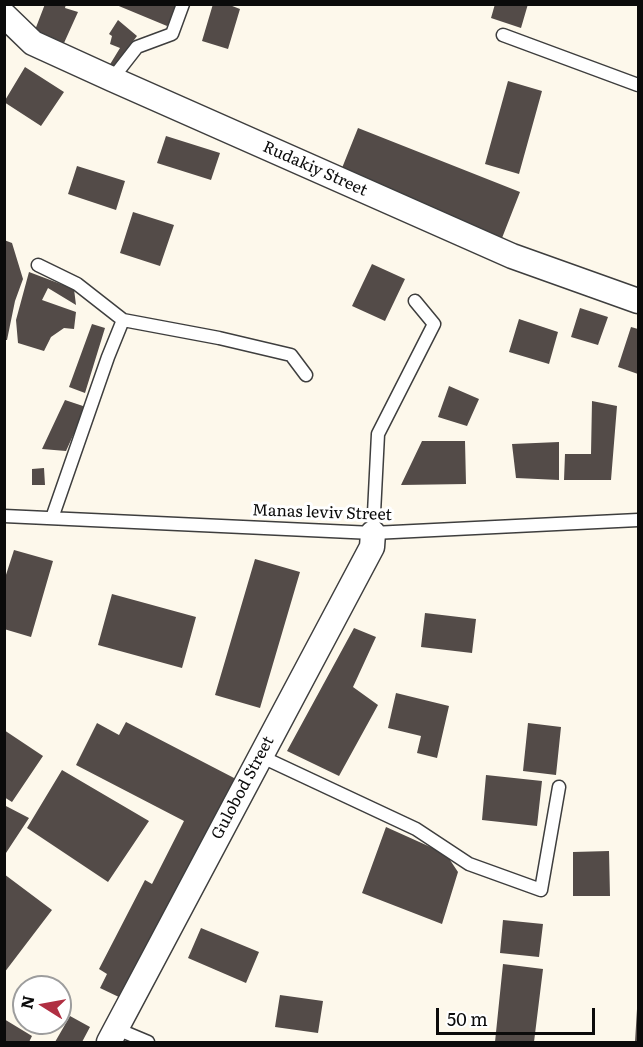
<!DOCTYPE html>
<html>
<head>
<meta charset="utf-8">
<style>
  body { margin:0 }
  #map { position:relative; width:643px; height:1047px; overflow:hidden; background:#fdf8eb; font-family:Literata,serif }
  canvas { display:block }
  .frame { position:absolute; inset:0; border:6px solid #0b0b0b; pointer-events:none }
  .north { position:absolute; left:12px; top:975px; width:60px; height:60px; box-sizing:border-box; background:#fff; border:2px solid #9d9d9d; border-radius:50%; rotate:281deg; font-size:16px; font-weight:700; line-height:24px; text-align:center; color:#0b0b0b }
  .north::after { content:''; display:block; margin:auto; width:21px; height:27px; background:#b02f42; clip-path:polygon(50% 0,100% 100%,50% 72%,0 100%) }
  .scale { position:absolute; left:436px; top:1008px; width:159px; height:27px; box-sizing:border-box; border:3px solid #0b0b0b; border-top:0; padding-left:8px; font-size:18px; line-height:21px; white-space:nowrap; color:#0b0b0b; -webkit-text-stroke:4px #fff; paint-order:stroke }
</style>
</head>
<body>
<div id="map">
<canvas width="643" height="1047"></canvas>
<div class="frame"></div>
<div class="north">N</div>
<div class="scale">50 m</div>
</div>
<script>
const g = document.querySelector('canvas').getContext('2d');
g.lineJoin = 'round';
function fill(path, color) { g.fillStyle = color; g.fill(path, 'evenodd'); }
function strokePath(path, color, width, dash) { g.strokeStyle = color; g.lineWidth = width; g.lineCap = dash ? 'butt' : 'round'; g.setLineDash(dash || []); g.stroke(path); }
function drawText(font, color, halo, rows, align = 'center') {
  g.font = font + ' Literata,serif'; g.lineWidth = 6; g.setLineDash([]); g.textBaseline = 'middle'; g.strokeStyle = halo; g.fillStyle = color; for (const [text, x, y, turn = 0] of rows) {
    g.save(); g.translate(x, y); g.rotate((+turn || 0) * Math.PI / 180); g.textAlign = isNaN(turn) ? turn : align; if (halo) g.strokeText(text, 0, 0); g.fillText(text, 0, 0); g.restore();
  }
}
const building = new Path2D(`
  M 45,4 L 66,4 L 65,8 L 78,12 L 64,43 L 35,30 Z
  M 114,4 L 179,4 L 177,14 L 167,26 Z
  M 213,4 L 227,4 L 240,9 L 228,49 L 202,41 Z
  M 495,4 L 528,4 L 521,28 L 491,18 Z
  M 118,20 L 137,36 L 114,67 L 109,66 L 120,48 L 110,44 L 112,36 L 109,34 Z
  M 25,67 L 64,92 L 41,126 L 4,102 Z
  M 508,81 L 542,91 L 519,174 L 485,164 Z
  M 358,128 L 520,192 L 502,238 L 340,173 Z
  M 166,136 L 220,153 L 211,180 L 157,163 Z
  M 77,166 L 125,181 L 116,210 L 68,194 Z
  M 133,212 L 174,225 L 160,266 L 120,253 Z
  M 4,240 L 12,243 L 23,279 L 15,301 L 7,340 L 4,340 Z
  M 372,264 L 405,279 L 385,321 L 352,306 Z
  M 29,272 L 74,289 L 76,305 L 48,288 L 42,300 L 76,312 L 74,329 L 64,328 L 51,337 L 44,351 L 18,343 L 16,320 Z
  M 580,308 L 608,317 L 598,345 L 571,337 Z
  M 519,319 L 558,332 L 549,364 L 509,352 Z
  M 92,324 L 105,328 L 85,393 L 69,387 Z
  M 631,327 L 638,329 L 638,374 L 618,367 Z
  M 449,386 L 479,399 L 467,426 L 438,417 Z
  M 65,400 L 86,407 L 66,451 L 42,449 Z
  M 592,401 L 617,406 L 611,480 L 564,480 L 565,454 L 591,454 Z
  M 422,441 L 465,441 L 466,484 L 401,485 Z
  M 559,442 L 559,480 L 516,478 L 512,444 Z
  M 44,468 L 45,485 L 32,485 L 32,469 Z
  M 14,550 L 53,561 L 31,637 L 4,629 L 4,581 Z
  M 255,559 L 300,572 L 260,708 L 215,695 Z
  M 112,594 L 196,617 L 182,668 L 98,645 Z
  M 425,613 L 476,619 L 472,653 L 421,647 Z
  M 354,628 L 376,637 L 353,687 L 378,705 L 339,776 L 287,751 Z
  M 396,693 L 449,706 L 437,758 L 417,753 L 421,736 L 388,728 Z
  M 126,722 L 236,779 L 123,999 L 100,988 L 107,974 L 99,969 L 145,880 L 152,884 L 184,821 L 76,765 L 97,723 L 119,735 Z
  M 528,723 L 561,727 L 556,775 L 523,771 Z
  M 4,730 L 43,756 L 12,802 L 4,797 Z
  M 62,770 L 149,821 L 108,882 L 27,828 Z
  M 486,775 L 542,781 L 537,826 L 482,820 Z
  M 4,805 L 29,818 L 4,856 Z
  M 386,827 L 446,854 L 458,872 L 442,924 L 362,893 Z
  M 609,851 L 610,896 L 573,896 L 573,852 Z
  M 4,874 L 52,910 L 4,973 Z
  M 503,920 L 543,924 L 539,957 L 500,953 Z
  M 201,928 L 259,952 L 246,983 L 188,958 Z
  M 503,964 L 543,969 L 534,1042 L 495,1042 Z
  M 280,995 L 323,1001 L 318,1033 L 275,1027 Z
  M 637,1009 L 638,1009 L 638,1042 L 635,1042 Z
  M 70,1016 L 90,1027 L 82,1042 L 55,1042 Z
  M 4,1019 L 32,1036 L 29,1042 L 4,1042 Z`);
const lane = new Path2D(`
  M 503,35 L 638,85
  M 112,79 L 137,47 L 172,34 L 183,4
  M 38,265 L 77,284 L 123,320 L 108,357 L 52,518
  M 123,320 L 219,338 L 291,355 L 306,375
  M 4,516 L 373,533 L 638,520
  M 373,533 L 378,434 L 434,324 L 415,301
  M 260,756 L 416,829 L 469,864 L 541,890 L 559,787
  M 117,1029 L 148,1042`);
const street = new Path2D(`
  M 4,15 L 33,43 L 112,79 L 512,256 L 638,301
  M 109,1042 L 372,547 L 373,533`);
const streetNames = [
  ["Rudakiy Street",315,169,24],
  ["Manas leviv Street",322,513,2],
  ["Gulobod Street",243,788,-62]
];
fill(building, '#534b48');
strokePath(lane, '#3e3e3e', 15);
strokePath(street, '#3e3e3e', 27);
strokePath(lane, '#fff', 12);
strokePath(street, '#fff', 24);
drawText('16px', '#0b0b0b', '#fff', streetNames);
</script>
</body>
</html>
